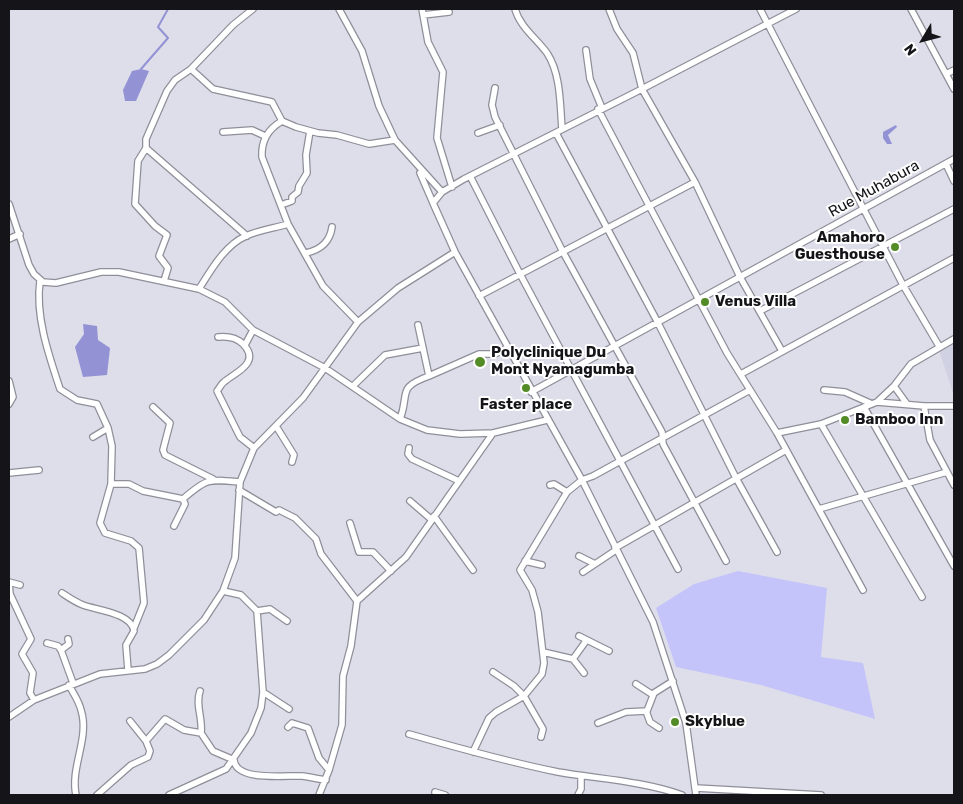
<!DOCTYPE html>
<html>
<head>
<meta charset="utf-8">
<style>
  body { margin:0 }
  #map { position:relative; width:963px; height:804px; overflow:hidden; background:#dddee9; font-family:Rubik,sans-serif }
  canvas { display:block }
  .frame { position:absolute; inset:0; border:10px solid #151519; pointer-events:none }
  .north { position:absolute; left:898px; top:15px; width:50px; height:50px; -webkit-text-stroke:4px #fff; paint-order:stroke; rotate:233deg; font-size:14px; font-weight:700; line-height:20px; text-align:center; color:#151519 }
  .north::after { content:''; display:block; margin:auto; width:18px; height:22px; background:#151519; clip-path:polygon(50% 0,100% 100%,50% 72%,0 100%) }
</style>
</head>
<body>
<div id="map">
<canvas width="963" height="804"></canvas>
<div class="frame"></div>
<div class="north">N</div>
</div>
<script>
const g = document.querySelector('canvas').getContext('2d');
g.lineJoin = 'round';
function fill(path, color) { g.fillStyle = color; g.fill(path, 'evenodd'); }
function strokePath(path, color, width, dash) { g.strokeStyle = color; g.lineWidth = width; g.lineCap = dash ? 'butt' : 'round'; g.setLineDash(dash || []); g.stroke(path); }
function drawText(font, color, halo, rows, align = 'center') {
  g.font = font + ' Rubik,sans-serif'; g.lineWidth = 4; g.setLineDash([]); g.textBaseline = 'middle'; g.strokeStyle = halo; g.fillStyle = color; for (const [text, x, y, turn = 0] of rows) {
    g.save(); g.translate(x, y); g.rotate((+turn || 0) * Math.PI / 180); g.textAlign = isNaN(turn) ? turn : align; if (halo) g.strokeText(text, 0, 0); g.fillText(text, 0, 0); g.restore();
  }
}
const built = new Path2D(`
  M 954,344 L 954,396 L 939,350 Z`);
const green = new Path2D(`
  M 738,571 L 827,588 L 821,657 L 863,663 L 875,719 L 761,685 L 676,667 L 656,608 L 694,584 Z`);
const water = new Path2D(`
  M 141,69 L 149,71 L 136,101 L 125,101 L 123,90 L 132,71 Z
  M 896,125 L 897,127 L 888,135 L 892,144 L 887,144 L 883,138 L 883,132 Z
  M 83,324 L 97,326 L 98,340 L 110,348 L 107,375 L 83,377 L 75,347 L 84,334 Z`);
const stream = new Path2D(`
  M 141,69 L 168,38 L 158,27 L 168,9`);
const minor = new Path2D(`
  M 339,9 L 362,51 L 379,106 L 395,140 L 442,192 L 433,203 L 455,252 L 582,480 L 653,622 L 686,723 L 696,795
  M 422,9 L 428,42 L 443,72 L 437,138 L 452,187
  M 515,9 C 520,27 536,38 547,53 C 561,74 560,105 562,129
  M 760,9 L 903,285 L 939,346
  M 911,9 L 954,89
  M 423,15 L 449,12
  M 586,50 L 590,79 L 602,108
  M 191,69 L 213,89 L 272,102 L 282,121 L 296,127 L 318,133 L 337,135 L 369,144 L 395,140
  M 946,74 L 954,70
  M 495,88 L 492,105 L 495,117 L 563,252 L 662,432 L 663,444 L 726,561
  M 598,109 L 727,353 L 777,433 L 863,590
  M 282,121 C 268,129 261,140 262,157 L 288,224 L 323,286 L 358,322
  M 223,132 L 252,130 L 265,136
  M 478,133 L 500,125
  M 556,133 L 657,321 L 736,478 L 777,552
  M 146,148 L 138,161 L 135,204 L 155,226 L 167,235 L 159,256 L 168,268 L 164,281
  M 946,164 L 954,181
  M 420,173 L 433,203
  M 470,176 L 520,274 L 678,569
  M 442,192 L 464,179 L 642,89 L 633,53 L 617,29 L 609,9
  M 9,204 L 29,265 L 34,274 L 43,282 L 56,283 L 101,272 L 119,272 L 199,289 L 225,302 L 253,330 L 325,368 L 400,419 L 427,430 L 460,434 L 493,433
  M 281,205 L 292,201 L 292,197 L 298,192 L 299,186 L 307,173 L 306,155 L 310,131
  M 247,236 L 146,148 L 146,139 L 167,91 L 175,80 L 191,69 L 233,25 L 253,9
  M 9,239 L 20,234
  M 306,253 C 320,250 330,242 332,227
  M 40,281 C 35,316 49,356 60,389 L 77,400 L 97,404 L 108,428 L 112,446 L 111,484 L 100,523 L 105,533 L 131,541 L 139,548 L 144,603 L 134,628
  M 199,289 C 211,270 225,245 246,236 C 259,230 275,228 288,224
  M 479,296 L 695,182
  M 760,311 L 954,209
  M 218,337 C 227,336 236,337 243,344 C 262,363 234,373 224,382 C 221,384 219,389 217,391 L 240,437 L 254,448
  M 245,345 L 253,330
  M 782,351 L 740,277 L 695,182 L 642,89 L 796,9
  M 741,374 L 954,258
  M 429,376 L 479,354 L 495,354 L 507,348
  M 9,381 L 13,397 L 9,404
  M 353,386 L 385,355 L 423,348
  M 894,386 L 907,404
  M 824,390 L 845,392 L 872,404
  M 531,392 L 954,159
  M 877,402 L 924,406 L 954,406
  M 924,406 L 930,440 L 954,485
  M 153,407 L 170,423 L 163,450 L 165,455 L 213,479
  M 864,407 L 954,566
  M 400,419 C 410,393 396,388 429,376 L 418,325
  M 821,424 L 922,597
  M 276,426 L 294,455 L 292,462
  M 777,433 L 821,424 L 877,402 L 894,386 L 911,364 L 954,339
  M 93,437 L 108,428
  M 409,448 L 408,454 L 412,459 L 459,481
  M 9,473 L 39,470
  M 111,484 L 129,484 L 143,491 L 183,499 C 207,478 209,479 240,482
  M 550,485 L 554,484 L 567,492
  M 239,490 L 276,512 L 279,510 L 295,518 L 316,539 L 321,554 L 357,601
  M 410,501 L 432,520
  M 819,509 L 947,472
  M 434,516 L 473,570
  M 350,523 L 359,552 L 373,552 L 391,571
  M 174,526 L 185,504 L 183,499
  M 615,548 L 786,450
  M 579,556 L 595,564
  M 525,561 L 542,565
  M 583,572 L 616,550
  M 9,582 L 10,594 L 31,639 L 22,654 L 33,673 L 30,693 L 34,700
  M 9,582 L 20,585
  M 62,593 C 68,597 75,602 83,605 C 96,610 132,613 134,631 L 126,645 L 128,670
  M 257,611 L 270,609 L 287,621
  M 579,636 L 609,651
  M 47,643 L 58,646 L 61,650 L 73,683
  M 61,650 L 69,644 L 68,639
  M 543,652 L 573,659
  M 493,672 L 514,686 L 524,696 L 543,729 L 541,737
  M 584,673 L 573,659 L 586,641
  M 636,684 L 653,695
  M 69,685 C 73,693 79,701 81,710 C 90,738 70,767 76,795
  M 200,691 C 195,705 203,718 201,733
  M 263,692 L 289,709
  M 646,711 L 650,722 L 659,728
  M 9,717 L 34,700 L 100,674 L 145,669 L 157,664 L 169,655 L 204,620 L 223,591 L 235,558 L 240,482 L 254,448 L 303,398 L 358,322 L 398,288 L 455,252
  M 130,721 L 146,741
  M 598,723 L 626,712 L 647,711 L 654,693 L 673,681
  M 288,727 L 292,723 L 308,728 L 319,758 L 329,770
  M 409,734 C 458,748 508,762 558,772 C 599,779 643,781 682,795
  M 473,752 L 489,718 L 496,712 L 524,696 L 542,674 L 544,663 L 538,612 L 532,590 L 520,570 L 567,492 L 582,480 L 593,476 L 750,390
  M 696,788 L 821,795
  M 435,792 L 445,795
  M 97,795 L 131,765 L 148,757 L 150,751 L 146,741 L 165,719 L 184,730 L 201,733 L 213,751 L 234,760 C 236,782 286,775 302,776 C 310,777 318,779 326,780
  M 169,795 L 226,769 L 251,733 L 261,708 L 263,692 L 257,611 L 241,595 L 223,591
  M 319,795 L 329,770 L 342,725 L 343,676 L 351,646 L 357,601 L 406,557 L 493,433 L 547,420
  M 578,795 L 581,789 L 581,776`);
const markers = [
  [895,247,5,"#538b27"],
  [705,302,5,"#538b27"],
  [480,362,6,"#538b27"],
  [526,388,5,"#538b27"],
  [845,420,5,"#538b27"],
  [675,722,5,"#538b27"]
];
const streetNames = [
  ["Rue Muhabura",874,189,-29]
];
const poiNames = [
  ["Amahoro",885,238,"right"],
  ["Guesthouse",885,255,"right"],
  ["Venus Villa",715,302],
  ["Polyclinique Du",491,353],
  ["Mont Nyamagumba",491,370],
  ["Faster place",526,405,"center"],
  ["Bamboo Inn",855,420],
  ["Skyblue",685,722]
];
fill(built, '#d0d1e3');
fill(green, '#c4c4fb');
fill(water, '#9392d5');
strokePath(stream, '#9392d5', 2);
strokePath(minor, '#8e8f99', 8);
strokePath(minor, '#fff', 5.5);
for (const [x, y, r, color] of markers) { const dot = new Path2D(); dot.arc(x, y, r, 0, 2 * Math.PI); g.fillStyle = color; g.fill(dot); strokePath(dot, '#fff', 2); }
drawText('15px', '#151519', '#fff', streetNames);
drawText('bold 15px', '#151519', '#fff', poiNames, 'left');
</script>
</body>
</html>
